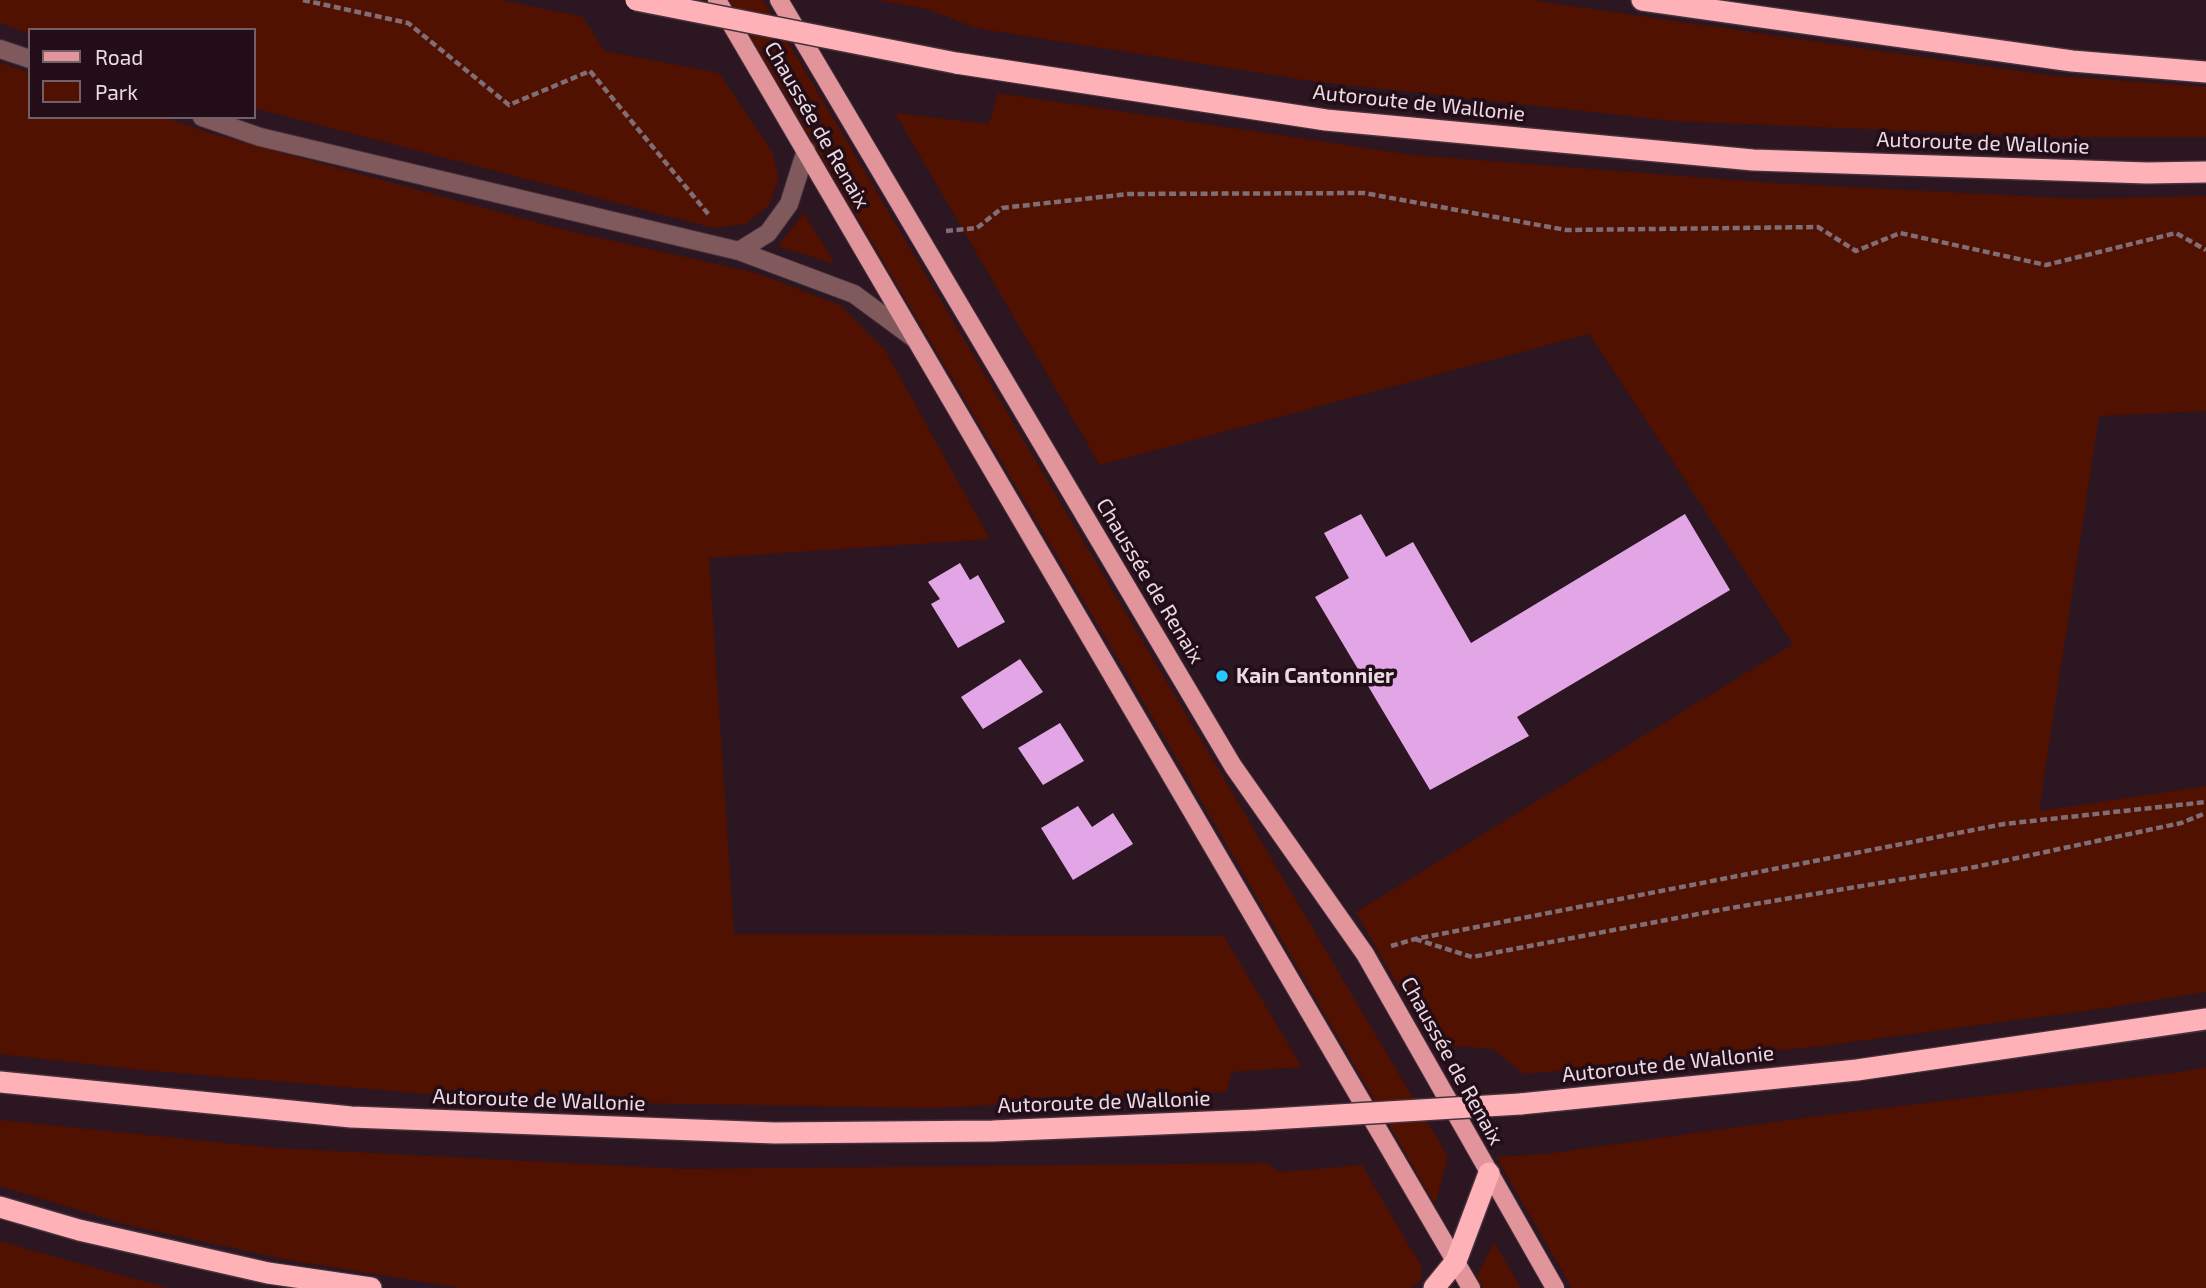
<!DOCTYPE html>
<html>
<head>
<meta charset="utf-8">
<style>
  body { margin:0 }
  #map { position:relative; width:2206px; height:1288px; overflow:hidden; background:#2c1621; font-family:"Exo 2",sans-serif }
  canvas { display:block }
  .legend { position:absolute; left:28px; top:28px; width:228px; height:91px; box-sizing:border-box; background:#220d18; border:2px solid #725f68; margin:0; padding:9px 12px; list-style:none; font-size:21px; color:#eadbe1 }
  .legend li { display:flex; align-items:center; gap:14px; height:35px }
  .legend b { width:35px; border:2px solid #725f68 }
</style>
</head>
<body>
<div id="map">
<canvas width="2206" height="1288"></canvas>
<ul class="legend">
<li><b style="height:9px;background:#e2949b"></b>Road</li>
<li><b style="height:19px;background:#501100"></b>Park</li>
</ul>
</div>
<script>
const g = document.querySelector('canvas').getContext('2d');
g.lineJoin = 'round';
function fill(path, color) { g.fillStyle = color; g.fill(path, 'evenodd'); }
function strokePath(path, color, width, dash) { g.strokeStyle = color; g.lineWidth = width; g.lineCap = dash ? 'butt' : 'round'; g.setLineDash(dash || []); g.stroke(path); }
function drawText(font, color, halo, rows, align = 'center') {
  g.font = font + ' "Exo 2",sans-serif'; g.lineWidth = 7; g.setLineDash([]); g.textBaseline = 'middle'; g.strokeStyle = halo; g.fillStyle = color; for (const [text, x, y, turn = 0] of rows) {
    g.save(); g.translate(x, y); g.rotate((+turn || 0) * Math.PI / 180); g.textAlign = isNaN(turn) ? turn : align; if (halo) g.strokeText(text, 0, 0); g.fillText(text, 0, 0); g.restore();
  }
}
const green = new Path2D(`
  M 0,0 L 502,0 L 583,17 L 604,51 L 719,73 L 772,152 L 779,178 L 769,205 L 745,224 L 714,228 L 254,108 L 254,30 L 30,30 L 30,34 L 0,23 Z
  M 729,0 L 763,0 L 1448,1157 L 1435,1204 L 1169,745 Z
  M 877,0 L 1531,0 L 2046,75 L 2206,87 L 2206,137 L 2057,137 L 1673,121 L 1311,81 L 975,28 L 927,9 Z
  M 0,63 L 30,73 L 30,117 L 163,117 L 213,134 L 565,230 L 756,273 L 840,305 L 885,350 L 990,539 L 709,558 L 734,934 L 1224,936 L 1302,1067 L 1232,1072 L 1226,1092 L 934,1108 L 513,1101 L 141,1070 L 0,1054 Z
  M 998,93 L 1413,155 L 1772,183 L 2079,199 L 2206,196 L 2206,411 L 2099,416 L 2039,811 L 2206,786 L 2206,992 L 2100,1009 L 1814,1047 L 1524,1074 L 1493,1049 L 1431,1044 L 1356,912 L 1793,644 L 1589,334 L 1100,465 L 895,113 L 989,124 Z
  M 804,213 L 835,264 L 778,246 Z
  M 2206,1067 L 2206,1288 L 1572,1288 L 1496,1157 L 1545,1154 L 1810,1117 L 2181,1072 Z
  M 0,1120 L 275,1148 L 684,1169 L 1266,1163 L 1280,1172 L 1362,1165 L 1421,1266 L 1421,1280 L 1411,1288 L 461,1288 L 288,1260 L 132,1226 L 0,1186 Z
  M 0,1241 L 6,1243 L 168,1288 L 0,1288 Z
  M 1494,1242 L 1521,1288 L 1483,1288 L 1477,1277 Z`);
const building = new Path2D(`
  M 1361,514 L 1386,557 L 1413,542 L 1471,643 L 1685,514 L 1730,590 L 1517,717 L 1529,736 L 1430,790 L 1315,597 L 1349,578 L 1324,533 Z
  M 960,563 L 970,580 L 978,575 L 1005,622 L 958,648 L 931,604 L 940,599 L 928,582 Z
  M 1020,659 L 1043,692 L 983,729 L 961,697 Z
  M 1060,723 L 1084,761 L 1043,785 L 1018,748 Z
  M 1078,806 L 1092,827 L 1113,813 L 1133,844 L 1073,880 L 1041,828 Z`);
const path = new Path2D(`
  M 303,0 L 408,23 L 509,105 L 590,71 L 709,215
  M 946,231 L 977,228 L 1002,208 L 1128,194 L 1364,193 L 1566,230 L 1818,227 L 1856,251 L 1900,233 L 2046,265 L 2176,233 L 2206,250
  M 1415,939 L 1472,957 L 1719,910 L 1975,867 L 2181,823 L 2206,813
  M 1391,946 L 1415,939 L 2004,824 L 2206,802`);
const street = new Path2D(`
  M 0,49 L 30,59
  M 202,117 L 260,137 L 739,251
  M 806,150 L 789,204 L 768,233 L 739,251 L 854,294 L 915,339`);
const primary = new Path2D(`
  M 717,0 L 1471,1288
  M 779,0 L 1233,766 L 1365,954 L 1555,1288`);
const highway = new Path2D(`
  M 1642,0 L 2072,61 L 2206,72
  M 956,63 L 1326,120 L 1753,160 L 2147,173 L 2206,172
  M 0,1082 L 351,1117 L 775,1133 L 993,1131 L 1255,1120
  M 1520,1104 L 1857,1070 L 2206,1019
  M 0,1207 L 79,1230 L 268,1273 L 371,1288
  M 1434,1288 L 1456,1261 L 1489,1173`);
const highwayBridge = new Path2D(`
  M 636,0 L 956,63
  M 1255,1120 L 1520,1104`);
const markers = [
  [1222,676,7,"#24c9fe"]
];
const streetNames = [
  ["Autoroute de Wallonie",1419,103,6],
  ["Chaussée de Renaix",817,125,60],
  ["Autoroute de Wallonie",1983,143,2],
  ["Chaussée de Renaix",1150,581,59],
  ["Chaussée de Renaix",1452,1061,61],
  ["Autoroute de Wallonie",1668,1064,-6],
  ["Autoroute de Wallonie",539,1100,2],
  ["Autoroute de Wallonie",1104,1102,-2]
];
const poiNames = [
  ["Kain Cantonnier",1236,676]
];
fill(green, '#501100');
fill(building, '#e2a5e6');
strokePath(street, '#47323c', 20);
strokePath(primary, '#47323c', 20);
strokePath(highway, '#47323c', 24);
strokePath(path, '#806d76', 4.5, [7, 3.5]);
strokePath(street, '#7f595c', 18);
strokePath(primary, '#e2949b', 18);
strokePath(highway, '#feb2b8', 21);
strokePath(highwayBridge, '#47323c', 24, []);
strokePath(highwayBridge, '#feb2b8', 21);
for (const [x, y, r, color] of markers) { const dot = new Path2D(); dot.arc(x, y, r, 0, 2 * Math.PI); g.fillStyle = color; g.fill(dot); strokePath(dot, '#220d18', 2.5); }
drawText('21px', '#eadbe1', '#220d18', streetNames);
drawText('bold 21px', '#eadbe1', '#220d18', poiNames, 'left');
</script>
</body>
</html>
